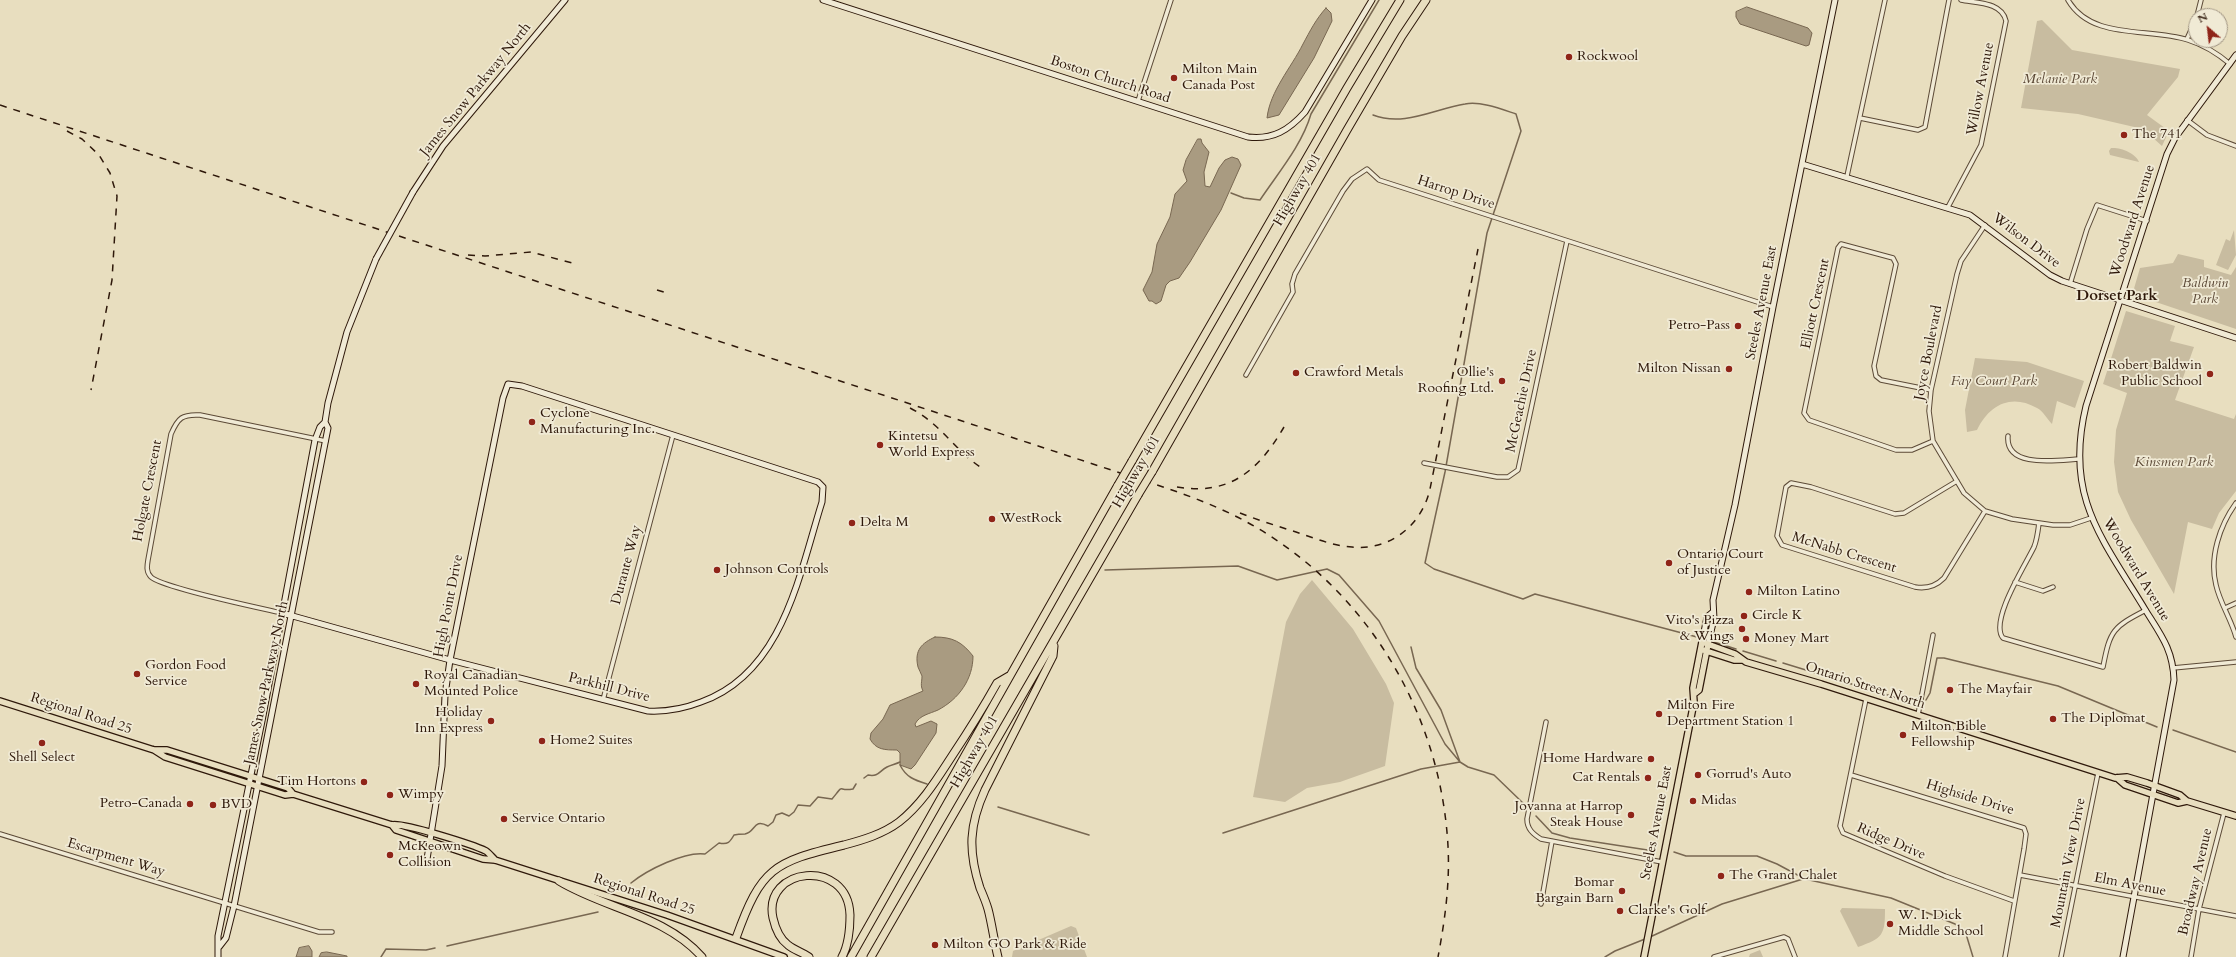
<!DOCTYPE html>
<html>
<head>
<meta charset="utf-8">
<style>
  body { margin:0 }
  #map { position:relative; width:2236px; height:957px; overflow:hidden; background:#e8debf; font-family:Cardo,serif }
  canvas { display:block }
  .north { position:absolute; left:2188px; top:8px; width:40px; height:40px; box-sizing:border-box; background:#f0ead5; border:1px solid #a29684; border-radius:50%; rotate:332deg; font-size:11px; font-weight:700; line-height:16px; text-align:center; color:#2e180a }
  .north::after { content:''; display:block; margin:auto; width:14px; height:18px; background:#8f2418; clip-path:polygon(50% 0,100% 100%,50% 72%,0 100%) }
</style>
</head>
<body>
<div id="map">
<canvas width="2236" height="957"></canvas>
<div class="north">N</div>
</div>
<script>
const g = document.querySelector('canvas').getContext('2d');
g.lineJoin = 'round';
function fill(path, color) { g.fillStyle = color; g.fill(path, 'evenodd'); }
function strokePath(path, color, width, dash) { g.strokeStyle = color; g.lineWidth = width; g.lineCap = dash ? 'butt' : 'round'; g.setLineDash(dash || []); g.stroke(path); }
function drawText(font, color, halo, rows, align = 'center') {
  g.font = font + ' Cardo,serif'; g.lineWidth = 3.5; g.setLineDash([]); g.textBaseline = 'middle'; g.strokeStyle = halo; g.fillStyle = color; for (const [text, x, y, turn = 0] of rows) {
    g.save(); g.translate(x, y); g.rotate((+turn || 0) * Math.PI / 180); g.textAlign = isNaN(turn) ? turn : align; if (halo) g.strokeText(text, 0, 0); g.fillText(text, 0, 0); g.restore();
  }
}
const green = new Path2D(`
  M 2042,20 L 2072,50 L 2180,69 L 2178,77 L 2147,115 L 2169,131 L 2162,146 L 2143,129 L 2078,114 L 2021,108 L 2037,21 Z
  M 2111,148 C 2120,147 2136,153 2139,162 L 2110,155 L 2109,151 Z
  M 2234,230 L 2236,255 L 2228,270 L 2216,265 L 2226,239 L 2230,241 Z
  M 2178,254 L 2204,260 L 2204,267 L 2231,275 L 2236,267 L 2236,329 L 2135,295 L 2133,292 L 2140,268 L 2173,263 Z
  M 2126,311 L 2175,326 L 2170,341 L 2194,347 L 2175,400 L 2234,419 L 2236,414 L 2236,491 L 2219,513 L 2212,529 L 2188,522 L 2174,594 L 2131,520 L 2118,492 L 2114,462 L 2116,430 L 2127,393 L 2103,384 Z
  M 1975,358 L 2027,362 L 2084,381 L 2075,408 L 2057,401 L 2052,424 C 2047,419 2043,411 2037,408 C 2011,393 1989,405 1977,430 L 1967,432 L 1965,410 Z
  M 1312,580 L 1353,629 L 1386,684 L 1394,703 L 1385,766 L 1340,782 L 1307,788 L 1285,802 L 1253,797 L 1286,622 L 1300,594 Z
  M 1842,908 L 1885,909 C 1885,935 1883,938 1858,947 L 1840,911 Z
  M 1071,926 L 1076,928 L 1087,957 L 1012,957 L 1013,951 Z
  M 1760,950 L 1763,957 L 1749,957 L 1750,954 Z`);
const water = new Path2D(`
  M 1747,7 L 1808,28 L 1812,33 L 1809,45 L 1806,46 L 1740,24 L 1736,17 L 1736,12 Z
  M 1326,8 L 1331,13 L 1332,21 L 1314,58 L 1279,115 L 1267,118 C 1270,91 1291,68 1303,44 C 1310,31 1316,19 1326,8 Z
  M 1198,139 L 1201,139 L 1202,143 L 1209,152 L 1204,172 L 1205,186 L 1210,187 L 1219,168 L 1225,160 L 1232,157 L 1238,159 L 1241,165 L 1221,210 L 1190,262 L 1179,278 L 1170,281 L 1166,285 L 1161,301 L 1156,304 L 1152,301 L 1149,301 L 1143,290 L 1152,272 L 1157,244 L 1170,217 L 1175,194 L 1187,181 L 1183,170 L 1186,160 Z
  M 935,637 C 953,637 962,642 973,656 C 973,679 959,699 938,710 C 929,714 920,715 915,724 L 916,727 L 931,721 L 937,724 L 936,733 L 915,765 L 911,769 L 900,765 L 900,753 L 897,750 C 885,750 876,750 870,739 L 871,733 L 883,719 L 890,705 L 923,691 C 920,685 922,682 922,676 C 921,673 919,670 918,667 C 914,650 922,643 935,637 Z
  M 309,946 L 312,951 L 312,957 L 296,957 L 299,948 Z
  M 327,952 L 347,956 L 347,957 L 319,957 L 321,953 Z`);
const stream = new Path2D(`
  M 1373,115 C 1404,127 1434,109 1465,104 C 1481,101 1501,109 1516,114 L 1521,131 L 1487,233 L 1445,472 L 1425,563 L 1434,569 L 1523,599 L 1535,594 L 1697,637
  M 1231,193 L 1244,198 L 1260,200 C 1278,173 1302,145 1311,114 L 1379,0
  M 1105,570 L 1238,566 L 1277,580 L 1327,569 L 1339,575 L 1379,621 L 1445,744 L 1460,762 L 1421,769 L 1223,833
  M 1714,642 L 1736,649
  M 1411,647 L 1416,668 L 1441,710 L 1460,762 L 1468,767 L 1494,775 L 1524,804
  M 1743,651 L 1776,661
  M 1783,663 L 1907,701
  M 1926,700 L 1930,693 L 1937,658 L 1944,658 L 2058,686 L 2157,727
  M 2173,730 L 2236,752
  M 900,765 C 906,777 914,780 927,784
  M 864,778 L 868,775 C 879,777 879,771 887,767 C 891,765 896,764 900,762
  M 998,807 L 1089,835
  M 1536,816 L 1552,833 L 1570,838 L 1654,851
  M 1674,852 L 1686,856 L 1757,856 L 1777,864 L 1805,879 L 1891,898 L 1955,924 L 1966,934 L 1973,957
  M 631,883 C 647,870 685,851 705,854 L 719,843 C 728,845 730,842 734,835 C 738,834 741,834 745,834 C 756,832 753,818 768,826 L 773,822 L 776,815 L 782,813 L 789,816 L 794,812 L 798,805 L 810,806 L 818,797 L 832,799 C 846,782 836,792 853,789 L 856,784
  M 1650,937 L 1722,904 L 1803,879
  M 447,946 L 598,912
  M 381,957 L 386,949 L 426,950 L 435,948
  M 1605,957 L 1615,951 L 1645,939`);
const street = new Path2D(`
  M 2068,0 C 2092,41 2149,27 2188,40 C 2204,45 2217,53 2230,64
  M 2197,16 L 2201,0
  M 2187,39 L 2196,19
  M 1138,101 L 1171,0
  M 1860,118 L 1918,130 L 1925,127 L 1949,0
  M 2187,120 L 2207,135 L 2236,146
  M 1847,176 L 1885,0
  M 1948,207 L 1981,145 L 2006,21 C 2002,2 1977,3 1961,0
  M 1985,225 L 1961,261 L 1957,274 L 1931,390 L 1929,411 L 1933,441 L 1964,493 L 1985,511 L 2012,519 L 2053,525 L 2070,525 L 2091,518
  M 2070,284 L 2087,229 L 2097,205 L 2147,221
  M 1246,375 L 1293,292 L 1292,284 L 1295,274 L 1343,191 L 1352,179 L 1367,169 L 1379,180 L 1773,307
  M 1931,390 L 1881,380 L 1876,376 L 1874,366 L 1896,264 L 1893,258 L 1841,244 L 1838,248 L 1804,413 L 1809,420 L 1896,450 L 1912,450 L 1933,441
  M 2008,436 C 2005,469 2058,460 2079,459
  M 1424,463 L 1497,477 L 1508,477 L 1518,470 L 1567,241
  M 1957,481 L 1904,513 L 1895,514 L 1811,487 L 1791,483 L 1786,487 L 1777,536 L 1782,545 L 1915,587 C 1926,589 1935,587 1944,578 L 1985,511
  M 2236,503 C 2220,525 2209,557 2216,585 C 2220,603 2231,619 2236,637
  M 2039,523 C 2038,531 2037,540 2034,547 C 2026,564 1989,621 2003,638 L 2103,667 C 2110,630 2113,627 2146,610
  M 2015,582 L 2043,591 L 2053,587
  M 2225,608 L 2236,603
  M 282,613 C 260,608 163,588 151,577 C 146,572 147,566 148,560 L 171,434 C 178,418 182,414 200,415 L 326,441
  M 2173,668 L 2236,662
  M 1866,699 L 1840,826 L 1843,833 L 1945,876 L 2014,901
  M 603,700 L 673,435
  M 1918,715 L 1933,635
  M 1546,722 L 1527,819 C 1527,829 1533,834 1541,839 L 1662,862
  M 1851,775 L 2024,828 L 2026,834 L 2024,849 L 2005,957
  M 0,834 L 319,932 L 332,932
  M 2020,875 L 2236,916
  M 1541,904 L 1552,841
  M 1714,957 L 1784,937 L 1788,939 L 1795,957
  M 2061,957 L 2098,773
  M 2191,957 L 2199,909 L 2224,813`);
const secondary = new Path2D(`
  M 823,0 L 1248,137 C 1273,140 1289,130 1305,112 L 1372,0
  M 1802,164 L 1970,215 L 2050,275 L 2062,281 L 2236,338
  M 413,192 L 443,146 L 565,0
  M 282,613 L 450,660 L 648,711 C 667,712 683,709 701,702 C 783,673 799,575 822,502 L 823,487 L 818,482 L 522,386 L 508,384 L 503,398 L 450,660 L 445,695 L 442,766 L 427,859
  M 1702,642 L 1707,617 L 1713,612
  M 1708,644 L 1714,619 L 1713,600 L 1735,505 L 1773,307 L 1835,0
  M 219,947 L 226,938 L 234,906 L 328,428 L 325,422
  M 218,957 L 218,936 L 262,721 L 315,440 L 320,427 L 325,422 L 328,403 L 347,332 L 376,259
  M 2123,957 L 2174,680 C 2173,650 2161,635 2146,611 C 2102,538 2064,497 2086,406 L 2167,154 L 2175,138 L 2236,55`);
const primary = new Path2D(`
  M 1703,650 L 1734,660 L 1743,660
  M 1694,694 L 1699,690 L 1708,644
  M 0,701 L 154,750 L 167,750 L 288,788 L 293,794
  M 154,750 L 165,757 L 285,795 L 293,794 L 392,825 C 402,822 474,845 486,851 C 489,853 492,857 495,860
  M 2117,778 L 2125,785 L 2178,803 L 2187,801
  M 392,825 L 396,830 L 483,859 L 495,860 L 667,915 L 784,957
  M 1644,957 L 1694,702 L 1693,688 L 1702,642 L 1735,654 L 1746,662 L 1821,684 L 2115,778 L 2127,777 L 2147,783 L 2180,795 L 2187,801 L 2236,816`);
const highway = new Path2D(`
  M 1132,461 L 1347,88 L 1400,0
  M 1152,472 L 1347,130 L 1402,36 L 1426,0
  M 559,881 C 605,909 665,915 702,957
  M 736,938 C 761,868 773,862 844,845 C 863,840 883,834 899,822 C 922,804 937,779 952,756 C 968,732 983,708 997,683 L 1009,676
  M 809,957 C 802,952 794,950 788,945 C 780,939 775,927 773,918 C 762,867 848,857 850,915 C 850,929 849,944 842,957
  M 851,957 L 1118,485
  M 871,957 L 1138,495
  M 998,957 C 994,941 992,924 988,909 C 986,902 983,895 980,888 C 968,851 969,825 985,790 L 1053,656 L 1054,646`);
const rail = new Path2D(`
  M 0,105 L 1163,487 C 1196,498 1229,511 1259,529 C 1371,596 1441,717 1448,846 C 1450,883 1445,920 1438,957
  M 67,131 L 82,139 L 99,155 L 110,173 L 117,196 L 112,280 L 91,390
  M 468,255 L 485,256 L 531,252 L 576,264
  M 657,290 L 667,293
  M 910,408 C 942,424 956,453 985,470
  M 1177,487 C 1230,496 1259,470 1284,427
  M 1240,513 C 1258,520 1277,526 1296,532 C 1314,538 1333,546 1352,547 C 1390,551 1422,525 1430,489 L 1478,249`);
const secondaryBridge = new Path2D(`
  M 376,259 L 413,192`);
const highwayBridge = new Path2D(`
  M 1118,485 L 1132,461
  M 1138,495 L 1152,472`);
const markers = [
  [1569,57,4,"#8f2418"],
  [1174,78,4,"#8f2418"],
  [2124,135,4,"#8f2418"],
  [1738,326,4,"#8f2418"],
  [1729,369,4,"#8f2418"],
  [1296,373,4,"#8f2418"],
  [2210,374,4,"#8f2418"],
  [1502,381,4,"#8f2418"],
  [532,422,4,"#8f2418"],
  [880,445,4,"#8f2418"],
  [992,519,4,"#8f2418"],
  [852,523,4,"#8f2418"],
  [1669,563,4,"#8f2418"],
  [717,570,4,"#8f2418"],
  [1749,592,4,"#8f2418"],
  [1744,616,4,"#8f2418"],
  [1742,629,4,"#8f2418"],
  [1746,639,4,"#8f2418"],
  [137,674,4,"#8f2418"],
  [416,684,4,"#8f2418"],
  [1950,690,4,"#8f2418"],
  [1659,714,4,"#8f2418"],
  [2053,719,4,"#8f2418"],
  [491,721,4,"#8f2418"],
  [1903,735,4,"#8f2418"],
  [542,741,4,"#8f2418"],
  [42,743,4,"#8f2418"],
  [1651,759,4,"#8f2418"],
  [1698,775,4,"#8f2418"],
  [1648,778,4,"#8f2418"],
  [364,782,4,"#8f2418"],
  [390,795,4,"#8f2418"],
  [1693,801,4,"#8f2418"],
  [190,804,4,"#8f2418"],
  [213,805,4,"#8f2418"],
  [1631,815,4,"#8f2418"],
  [504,819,4,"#8f2418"],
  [390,855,4,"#8f2418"],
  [1721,876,4,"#8f2418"],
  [1622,891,4,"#8f2418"],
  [1620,911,4,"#8f2418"],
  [1890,924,4,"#8f2418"],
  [935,945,4,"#8f2418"]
];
const poiNames = [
  ["Rockwool",1577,57],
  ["Milton Main",1182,70],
  ["Canada Post",1182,86],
  ["The 741",2132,135],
  ["Petro-Pass",1730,326,"right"],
  ["Robert Baldwin",2202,366,"right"],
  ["Public School",2202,382,"right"],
  ["Milton Nissan",1721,369,"right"],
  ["Crawford Metals",1304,373],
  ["Ollie's",1494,373,"right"],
  ["Roofing Ltd.",1494,389,"right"],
  ["Cyclone",540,414],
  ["Manufacturing Inc.",540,430],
  ["Kintetsu",888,437],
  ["World Express",888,453],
  ["WestRock",1000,519],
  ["Delta M",860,523],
  ["Ontario Court",1677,555],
  ["of Justice",1677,571],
  ["Johnson Controls",725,570],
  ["Milton Latino",1757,592],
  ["Circle K",1752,616],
  ["Vito's Pizza",1734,621,"right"],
  ["& Wings",1734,637,"right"],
  ["Money Mart",1754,639],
  ["Gordon Food",145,666],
  ["Service",145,682],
  ["Royal Canadian",424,676],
  ["Mounted Police",424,692],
  ["The Mayfair",1958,690],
  ["Milton Fire",1667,706],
  ["Department Station 1",1667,722],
  ["Holiday",483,713,"right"],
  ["Inn Express",483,729,"right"],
  ["The Diplomat",2061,719],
  ["Milton Bible",1911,727],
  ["Fellowship",1911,743],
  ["Home2 Suites",550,741],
  ["Shell Select",42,758,"center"],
  ["Home Hardware",1643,759,"right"],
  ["Gorrud's Auto",1706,775],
  ["Cat Rentals",1640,778,"right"],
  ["Tim Hortons",356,782,"right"],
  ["Wimpy",398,795],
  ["Midas",1701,801],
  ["Petro-Canada",182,804,"right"],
  ["BVD",221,805],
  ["Jovanna at Harrop",1623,807,"right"],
  ["Steak House",1623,823,"right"],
  ["Service Ontario",512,819],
  ["McKeown",398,847],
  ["Collision",398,863],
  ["The Grand Chalet",1729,876],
  ["Bomar",1614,883,"right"],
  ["Bargain Barn",1614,899,"right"],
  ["Clarke's Golf",1628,911],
  ["W. I. Dick",1898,916],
  ["Middle School",1898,932],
  ["Milton GO Park & Ride",943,945]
];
const streetNames = [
  ["Boston Church Road",1110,80,18],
  ["Willow Avenue",1981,89,-79],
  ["James Snow Parkway North",476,90,-51],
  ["Highway 401",1298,190,-60],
  ["Harrop Drive",1456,193,18],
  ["Woodward Avenue",2133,221,-72],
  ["Wilson Drive",2026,241,37],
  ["Steeles Avenue East",1762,303,-79],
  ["Elliott Crescent",1816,304,-78],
  ["Joyce Boulevard",1929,353,-79],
  ["McGeachie Drive",1522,401,-78],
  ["Highway 401",1137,472,-60],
  ["Holgate Crescent",148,491,-79],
  ["McNabb Crescent",1844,553,17],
  ["Durante Way",627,565,-75],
  ["Woodward Avenue",2136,570,59],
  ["High Point Drive",449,606,-79],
  ["James Snow Parkway North",267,683,-78],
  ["Ontario Street North",1865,686,18],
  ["Parkhill Drive",609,688,14],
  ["Regional Road 25",81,714,18],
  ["Highway 401",975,752,-60],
  ["Highside Drive",1970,798,17],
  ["Steeles Avenue East",1657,823,-79],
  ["Ridge Drive",1891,842,23],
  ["Escarpment Way",116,858,17],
  ["Mountain View Drive",2069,863,-79],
  ["Broadway Avenue",2196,882,-77],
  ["Elm Avenue",2130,885,11],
  ["Regional Road 25",644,895,18]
];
const parkNames = [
  ["Melanie Park",2060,80],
  ["Baldwin",2205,284],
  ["Park",2205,300],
  ["Fay Court Park",1994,382],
  ["Kinsmen Park",2174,463]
];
const neighbourhoodNames = [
  ["Dorset Park",2117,297]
];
fill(green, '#c8bca0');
fill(water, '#a99b81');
strokePath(water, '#786751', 1);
strokePath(stream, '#786751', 1.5);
strokePath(street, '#5c4a37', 5.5);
strokePath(secondary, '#2e180a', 7);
strokePath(primary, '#2e180a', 8);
strokePath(highway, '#2e180a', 9);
strokePath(street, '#f0ead5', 3.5);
strokePath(secondary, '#f0ead5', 5);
strokePath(primary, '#e8debf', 5.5);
strokePath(highway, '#e8debf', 7);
strokePath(rail, '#2e180a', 1.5, [7, 7]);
strokePath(secondaryBridge, '#2e180a', 7, []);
strokePath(highwayBridge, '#2e180a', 9, []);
strokePath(secondaryBridge, '#f0ead5', 5);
strokePath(highwayBridge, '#e8debf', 7);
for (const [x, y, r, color] of markers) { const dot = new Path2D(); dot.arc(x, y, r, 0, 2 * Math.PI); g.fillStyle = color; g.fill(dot); strokePath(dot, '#f0ead5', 1.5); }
drawText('14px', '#2e180a', '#f0ead5', poiNames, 'left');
drawText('14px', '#2e180a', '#f0ead5', streetNames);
drawText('italic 14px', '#5c4937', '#f0ead5', parkNames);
drawText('bold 15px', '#2e180a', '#f0ead5', neighbourhoodNames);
</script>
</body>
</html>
